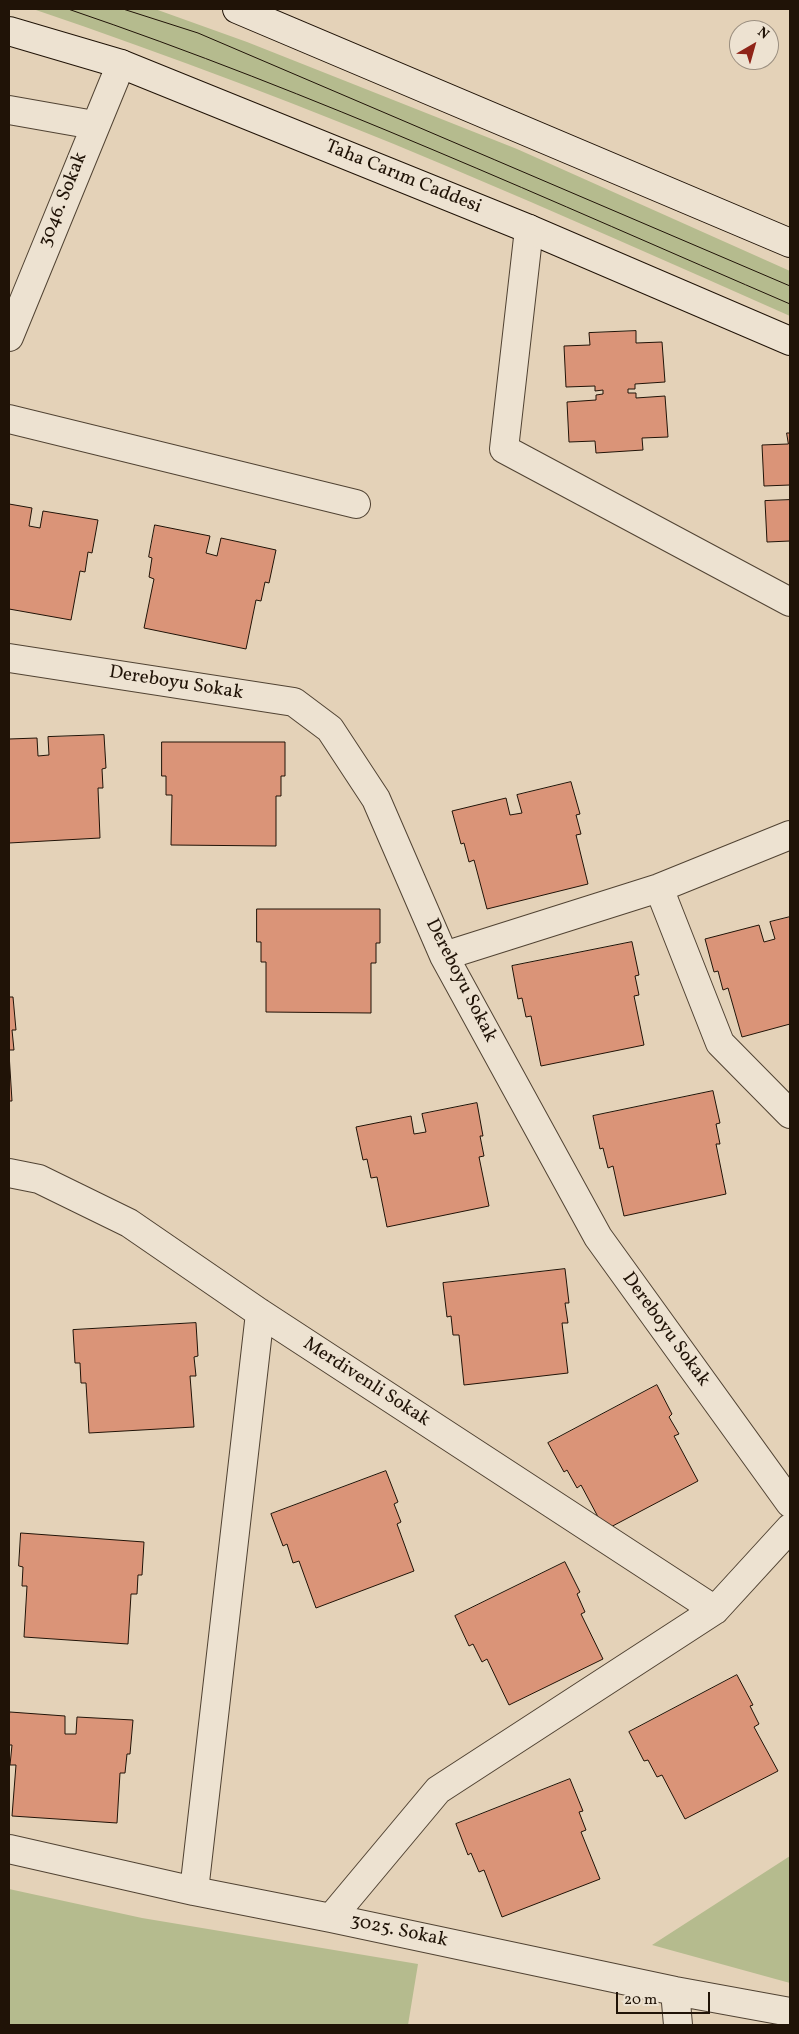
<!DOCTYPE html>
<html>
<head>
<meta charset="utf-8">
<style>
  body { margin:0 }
  #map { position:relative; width:799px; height:2034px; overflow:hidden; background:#e4d2b8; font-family:Vollkorn,serif }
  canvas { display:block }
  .frame { position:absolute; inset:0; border:10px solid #201307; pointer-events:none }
  .north { position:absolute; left:729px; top:20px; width:50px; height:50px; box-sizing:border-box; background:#ede2d1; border:1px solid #9b8f80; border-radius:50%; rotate:38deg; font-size:14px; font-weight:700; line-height:20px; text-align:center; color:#201307 }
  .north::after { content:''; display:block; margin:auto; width:18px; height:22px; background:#8f2418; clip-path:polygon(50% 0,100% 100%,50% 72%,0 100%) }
  .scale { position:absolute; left:616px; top:1992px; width:94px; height:22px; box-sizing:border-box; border:2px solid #201307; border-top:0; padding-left:6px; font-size:15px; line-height:18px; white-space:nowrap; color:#201307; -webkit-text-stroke:4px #ede2d1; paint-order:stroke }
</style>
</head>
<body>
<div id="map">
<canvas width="799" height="2034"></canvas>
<div class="frame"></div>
<div class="north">N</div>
<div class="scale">20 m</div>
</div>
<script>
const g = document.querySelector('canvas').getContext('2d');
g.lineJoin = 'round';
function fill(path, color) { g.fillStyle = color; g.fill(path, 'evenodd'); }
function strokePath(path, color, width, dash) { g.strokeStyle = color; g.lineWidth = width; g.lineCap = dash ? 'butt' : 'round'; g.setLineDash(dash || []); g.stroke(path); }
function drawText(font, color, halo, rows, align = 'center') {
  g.font = font + ' Vollkorn,serif'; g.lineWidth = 4.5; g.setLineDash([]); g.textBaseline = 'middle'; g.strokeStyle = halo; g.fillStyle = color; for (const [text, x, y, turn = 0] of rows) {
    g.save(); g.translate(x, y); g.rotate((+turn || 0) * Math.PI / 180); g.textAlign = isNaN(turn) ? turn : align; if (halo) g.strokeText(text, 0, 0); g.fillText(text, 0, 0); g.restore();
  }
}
const green = new Path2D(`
  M 33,9 L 155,9 L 247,42 L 517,149 L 790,271 L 790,316 C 675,265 560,214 444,165 C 309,108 171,56 33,9 Z
  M 790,1856 L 790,1983 L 652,1945 Z
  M 9,1889 L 142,1918 L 418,1964 L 408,2025 L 9,2025 Z`);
const building = new Path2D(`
  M 636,331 L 636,343 L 662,342 L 665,382 L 635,384 L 635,389 L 628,389 L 628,393 L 636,393 L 636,398 L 665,396 L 668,437 L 642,438 L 643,450 L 596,453 L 595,441 L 569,442 L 567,402 L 596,400 L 596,395 L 603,394 L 603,390 L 595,391 L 595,386 L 566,387 L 564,346 L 590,345 L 589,333 Z
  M 787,433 L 790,433 L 790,485 L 764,486 L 762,445 L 788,444 Z
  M 790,500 L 790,541 L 767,542 L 765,501 Z
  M 9,504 L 32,508 L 29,526 L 40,528 L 43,511 L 98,520 L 92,553 L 88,552 L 85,572 L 80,571 L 71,620 L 9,609 Z
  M 155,525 L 210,536 L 206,553 L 217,556 L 221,538 L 276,550 L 269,583 L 265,582 L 261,601 L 256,600 L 246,649 L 144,628 L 154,579 L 149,577 L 152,558 L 149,557 Z
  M 104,735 L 106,768 L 102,769 L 103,788 L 98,788 L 100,838 L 9,843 L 9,739 L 37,738 L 38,756 L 49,755 L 48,737 Z
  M 162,742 L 285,742 L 285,776 L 281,776 L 281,796 L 276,796 L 276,846 L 171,845 L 172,795 L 166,795 L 166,776 L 162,776 Z
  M 571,782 L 580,814 L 576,815 L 581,834 L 576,835 L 588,884 L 487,909 L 474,860 L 469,862 L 464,843 L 461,844 L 452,811 L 506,798 L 510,815 L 522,813 L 517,795 Z
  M 257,909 L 380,909 L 380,943 L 376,943 L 376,963 L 371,963 L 371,1013 L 266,1012 L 266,962 L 261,962 L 261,942 L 257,942 Z
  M 790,917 L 790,1024 L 742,1037 L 728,988 L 723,990 L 718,971 L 714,972 L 705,939 L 759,925 L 764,942 L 775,939 L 770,922 Z
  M 632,942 L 639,975 L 635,976 L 639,995 L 634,996 L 644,1045 L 541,1066 L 531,1016 L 526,1017 L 522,998 L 518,999 L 512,966 Z
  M 9,997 L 13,997 L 16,1030 L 12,1030 L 14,1050 L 9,1050 Z
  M 9,1053 L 12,1101 L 9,1101 Z
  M 713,1091 L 720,1123 L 716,1124 L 720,1144 L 716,1144 L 726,1194 L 624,1216 L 613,1166 L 608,1168 L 603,1148 L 600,1149 L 593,1116 Z
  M 477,1103 L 483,1136 L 480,1136 L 484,1156 L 479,1157 L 489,1206 L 387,1227 L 377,1177 L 371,1178 L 367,1159 L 363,1160 L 356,1127 L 411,1116 L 414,1134 L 426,1132 L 422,1114 Z
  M 565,1269 L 569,1303 L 565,1303 L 568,1323 L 562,1323 L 568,1373 L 464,1385 L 459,1335 L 453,1335 L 451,1316 L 447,1317 L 443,1283 Z
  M 196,1323 L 198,1356 L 194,1357 L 196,1376 L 190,1376 L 194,1427 L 89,1433 L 86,1383 L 81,1383 L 80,1363 L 75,1363 L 73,1330 Z
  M 657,1385 L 672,1414 L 669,1417 L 679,1434 L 674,1436 L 698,1481 L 605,1530 L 581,1485 L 577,1488 L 567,1470 L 564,1472 L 548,1443 Z
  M 386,1471 L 398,1502 L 394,1504 L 401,1522 L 397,1524 L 414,1571 L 316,1608 L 299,1561 L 293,1563 L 287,1544 L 283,1546 L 271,1514 Z
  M 21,1533 L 144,1542 L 142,1575 L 138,1575 L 137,1594 L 131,1594 L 128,1644 L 24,1637 L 27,1586 L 22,1586 L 23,1567 L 19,1566 Z
  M 565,1562 L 580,1592 L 577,1594 L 585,1612 L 581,1614 L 603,1659 L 509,1705 L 487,1659 L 482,1662 L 473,1644 L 469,1646 L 455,1616 Z
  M 737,1675 L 753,1705 L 750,1706 L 759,1724 L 754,1727 L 778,1771 L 685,1819 L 662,1775 L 657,1777 L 648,1760 L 644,1761 L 629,1732 Z
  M 10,1712 L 65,1716 L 65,1734 L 76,1734 L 77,1717 L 133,1720 L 130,1754 L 127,1754 L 125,1773 L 120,1773 L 117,1823 L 12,1816 L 16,1765 L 10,1765 L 12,1745 L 9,1745 Z
  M 570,1779 L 583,1811 L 579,1812 L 586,1830 L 581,1832 L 600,1879 L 502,1917 L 484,1870 L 479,1872 L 471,1853 L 468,1855 L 456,1824 Z`);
const minor = new Path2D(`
  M 9,110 L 94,125
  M 529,229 L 504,449 L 790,602
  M 9,337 L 121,64
  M 9,419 L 356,504
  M 9,658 L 294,702 L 330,729 L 376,799 L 444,956 L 598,1237 L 790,1503
  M 659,888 L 720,1043 L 790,1114
  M 444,956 L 659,888 L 790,835
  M 9,1173 L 39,1179 L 129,1223 L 260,1313 L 715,1610
  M 9,1849 L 194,1891 L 331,1918 L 675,1991 L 790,2012
  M 194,1891 L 260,1313
  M 331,1918 L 438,1790 L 715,1610 L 790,1528
  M 675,1991 L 678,2025`);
const secondary = new Path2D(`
  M 237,9 L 790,243
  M 9,31 L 121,64 L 529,229 L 790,341`);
const tram = new Path2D(`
  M 68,9 C 315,93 551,201 790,304
  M 123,9 L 198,33 L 790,286`);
const streetNames = [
  ["Taha Carım Caddesi",403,178,22],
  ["3046. Sokak",64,200,-68],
  ["Dereboyu Sokak",176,684,9],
  ["Dereboyu Sokak",460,981,63],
  ["Dereboyu Sokak",665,1330,54],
  ["Merdivenli Sokak",366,1383,33],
  ["3025. Sokak",399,1932,12]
];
fill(green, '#b5bb8e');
fill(building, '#da9478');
strokePath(building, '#201307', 1);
strokePath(minor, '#514333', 30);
strokePath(secondary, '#201307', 30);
strokePath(minor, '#ede2d1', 28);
strokePath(secondary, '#ede2d1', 28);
strokePath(tram, '#201307', 1);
drawText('19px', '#201307', '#ede2d1', streetNames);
</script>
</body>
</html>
